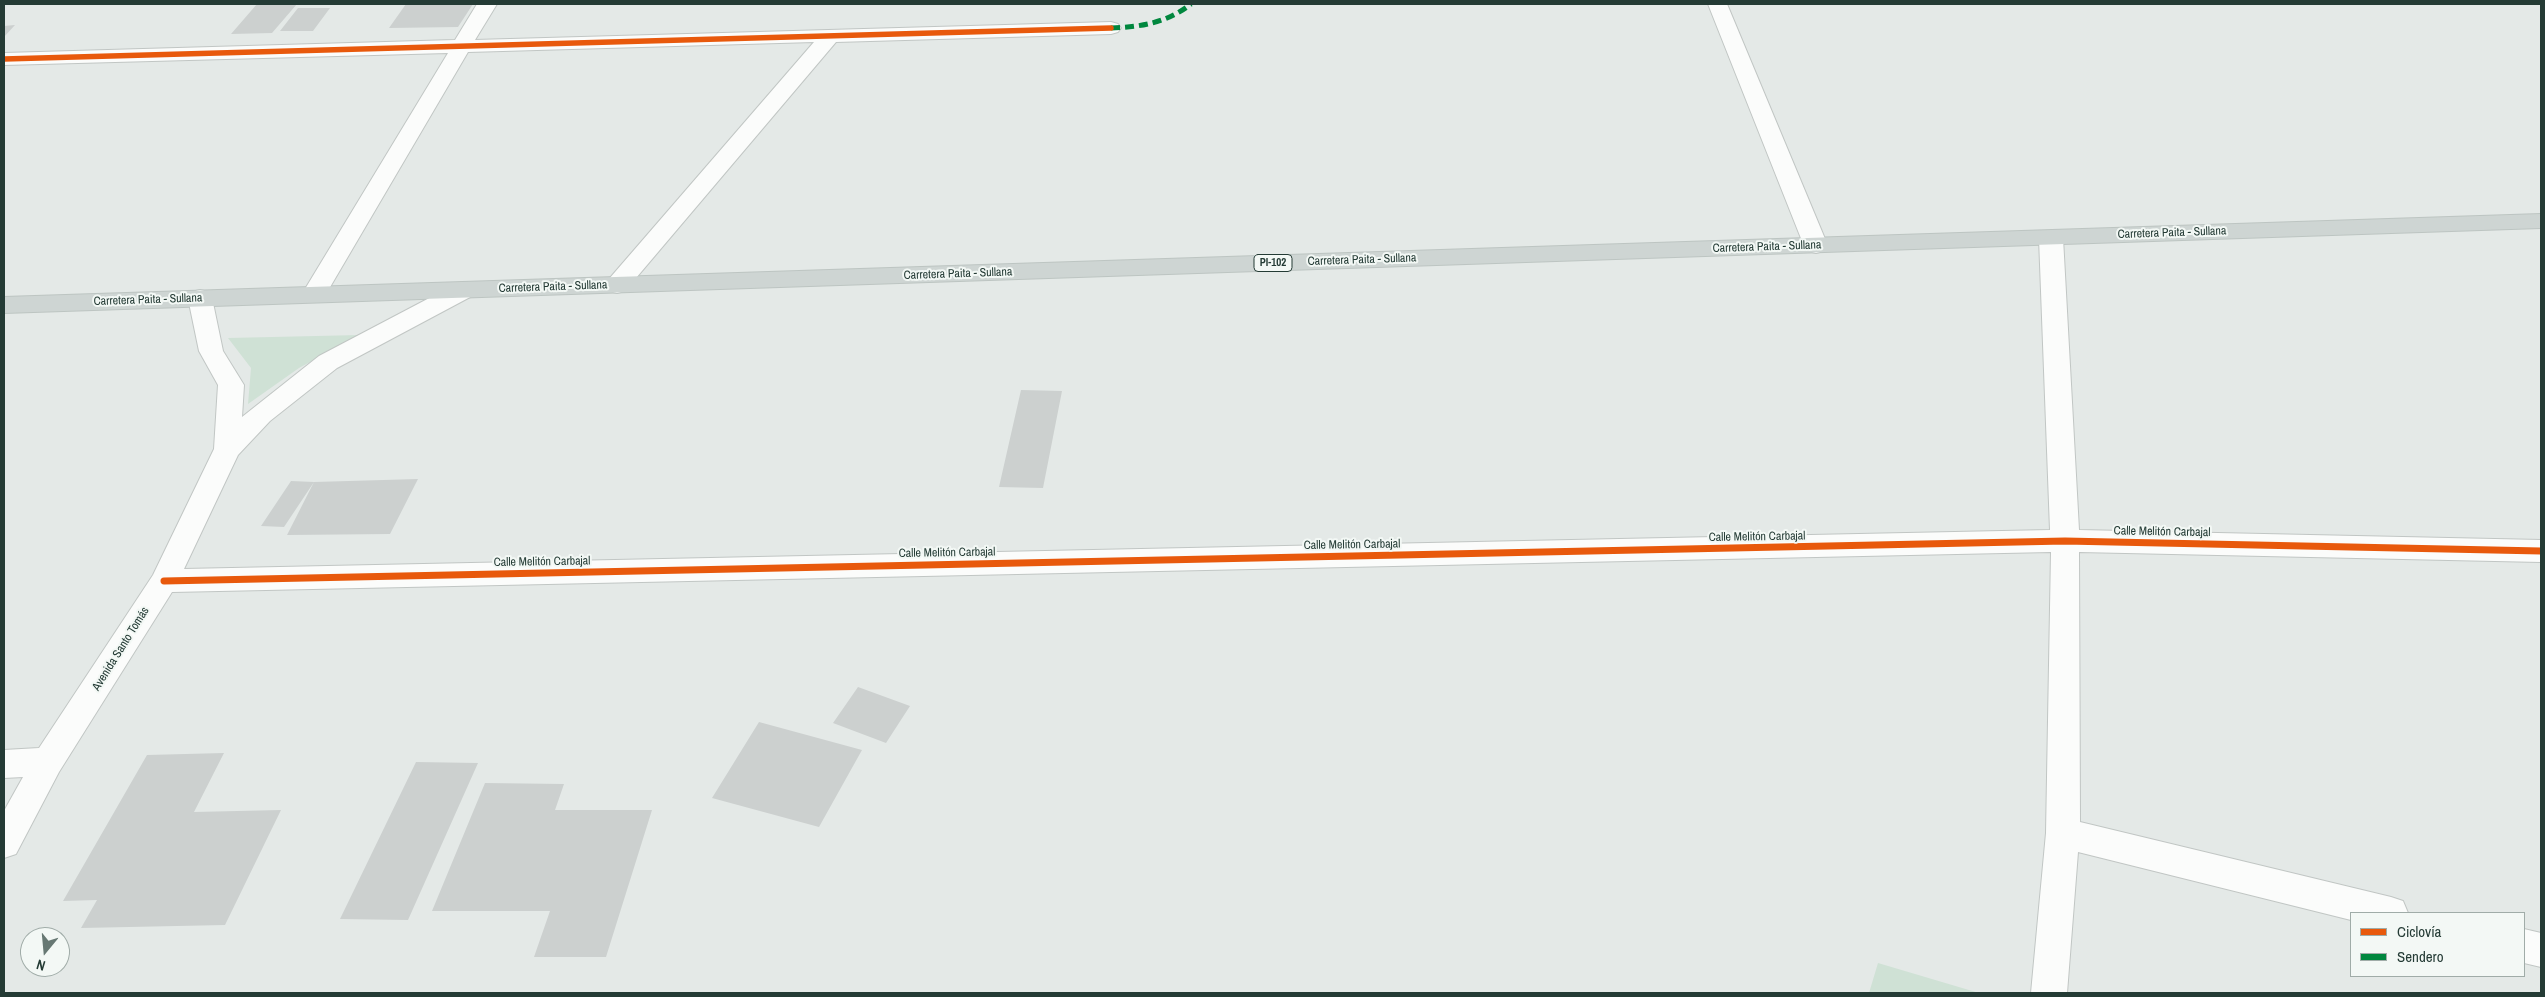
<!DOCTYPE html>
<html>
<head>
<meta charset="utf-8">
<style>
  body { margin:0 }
  #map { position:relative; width:2545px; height:997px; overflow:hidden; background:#e4e9e7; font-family:"Archivo Narrow",sans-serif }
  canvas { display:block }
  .frame { position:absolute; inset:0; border:5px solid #243b35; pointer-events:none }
  .legend { position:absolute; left:2350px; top:912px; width:175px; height:65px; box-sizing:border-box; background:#f3f8f5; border:1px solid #a0aca8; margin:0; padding:6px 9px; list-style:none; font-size:15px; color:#243b35 }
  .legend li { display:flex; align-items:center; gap:10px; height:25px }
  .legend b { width:25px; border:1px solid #a0aca8 }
  .north { position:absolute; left:20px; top:927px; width:50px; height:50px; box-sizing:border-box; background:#f3f8f5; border:1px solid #a0aca8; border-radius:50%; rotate:197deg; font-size:14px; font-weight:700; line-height:20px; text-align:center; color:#243b35 }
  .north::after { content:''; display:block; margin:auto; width:18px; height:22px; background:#677873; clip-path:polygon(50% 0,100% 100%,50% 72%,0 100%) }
</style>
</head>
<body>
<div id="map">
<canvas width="2545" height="997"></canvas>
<div class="frame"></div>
<ul class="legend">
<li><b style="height:6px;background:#e8590c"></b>Ciclovía</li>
<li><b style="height:6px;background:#00873e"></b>Sendero</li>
</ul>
<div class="north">N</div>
</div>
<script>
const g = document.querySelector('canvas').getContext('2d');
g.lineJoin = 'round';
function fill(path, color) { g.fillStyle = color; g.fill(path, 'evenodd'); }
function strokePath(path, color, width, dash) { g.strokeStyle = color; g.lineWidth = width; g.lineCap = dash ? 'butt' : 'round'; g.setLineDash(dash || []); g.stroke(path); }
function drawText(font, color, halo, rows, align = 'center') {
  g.font = font + ' "Archivo Narrow",sans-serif'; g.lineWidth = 4; g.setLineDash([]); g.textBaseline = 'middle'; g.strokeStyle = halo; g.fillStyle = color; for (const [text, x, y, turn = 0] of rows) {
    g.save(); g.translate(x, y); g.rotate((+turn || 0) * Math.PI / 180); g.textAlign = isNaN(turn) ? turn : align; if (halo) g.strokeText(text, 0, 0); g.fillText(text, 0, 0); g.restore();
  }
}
const green = new Path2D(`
  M 360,335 L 299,368 L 248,404 L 251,368 L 228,338 Z
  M 1878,963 L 1979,993 L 1869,993 Z`);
const building = new Path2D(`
  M 257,4 L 297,4 L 272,33 L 231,34 Z
  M 406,4 L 473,4 L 458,27 L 389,28 Z
  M 298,8 L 330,8 L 313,31 L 280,31 Z
  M 15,25 L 4,37 L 4,26 Z
  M 1021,390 L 1062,391 L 1043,488 L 999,487 Z
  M 418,479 L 390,534 L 287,535 L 314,482 Z
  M 291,481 L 314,482 L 284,527 L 261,526 Z
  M 858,687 L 910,706 L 886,743 L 833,723 Z
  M 759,722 L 862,750 L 819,827 L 712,798 Z
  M 224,753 L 194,812 L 281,810 L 225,925 L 81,928 L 97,900 L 63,901 L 147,755 Z
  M 416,762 L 478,763 L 408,920 L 340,919 Z
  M 485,783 L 564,784 L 555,810 L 652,810 L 606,957 L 534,957 L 550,911 L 432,911 Z`);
const minor = new Path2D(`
  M 477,4 L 497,4 L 475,40 L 1111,22 L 1118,24 L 1121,28 L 1118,32 L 1111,34 L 836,42 L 625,291 L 617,293 L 609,291 L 605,285 L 609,279 L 814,42 L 468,52 L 326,294 L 322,300 L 314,302 L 306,300 L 302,294 L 448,53 L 4,65 L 4,53 L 455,40 Z
  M 1708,4 L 1727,4 L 1828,246 L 1824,251 L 1816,253 L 1808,251 L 1804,246 Z
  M 2051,231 L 2059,233 L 2063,238 L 2079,530 L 2541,540 L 2541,562 L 2079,552 L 2080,822 L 2391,897 L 2403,901 L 2408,913 L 2351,913 L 2351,920 L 2078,852 L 2067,993 L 2031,993 L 2046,833 L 2051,552 L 172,592 L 59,772 L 16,854 L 4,858 L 4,811 L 23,777 L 4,778 L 4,750 L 39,748 L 153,575 L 214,449 L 218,385 L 199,351 L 188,298 L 191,292 L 200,290 L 209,292 L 212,298 L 223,351 L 244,385 L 242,417 L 319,356 L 456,284 L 464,282 L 472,284 L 476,290 L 472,296 L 337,368 L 270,421 L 238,455 L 184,569 L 2050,530 L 2039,238 L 2043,233 Z
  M 2524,929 L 2541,933 L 2541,967 L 2524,963 Z`);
const primary = new Path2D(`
  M 2541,214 L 2541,228 L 4,313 L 4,297 Z`);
const quiet = new Path2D(`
  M 1111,28 C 1140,27 1167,23 1191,4`);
const cyclewayFar1 = new Path2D(`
  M 4,59 L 1111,28`);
const cycleway = new Path2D(`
  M 164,581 L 2065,541 L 2541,551`);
const shields = [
  [1273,263,38]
];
const shieldNames = [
  ["PI-102",1273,263]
];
const streetNames = [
  ["Carretera Paita - Sullana",2172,233,-2],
  ["Carretera Paita - Sullana",1767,247,-2],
  ["Carretera Paita - Sullana",1362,260,-2],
  ["Carretera Paita - Sullana",958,274,-2],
  ["Carretera Paita - Sullana",553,287,-2],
  ["Carretera Paita - Sullana",148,300,-2],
  ["Calle Melitón Carbajal",2162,532,1],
  ["Calle Melitón Carbajal",1757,537,-1],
  ["Calle Melitón Carbajal",1352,545,-1],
  ["Calle Melitón Carbajal",947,553,-1],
  ["Calle Melitón Carbajal",542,562,-1],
  ["Avenida Santo Tomás",121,649,-58]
];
fill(green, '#cfe1d5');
fill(building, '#ccd0cf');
strokePath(minor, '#c1c6c4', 2);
strokePath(primary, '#bdc5c2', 2);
fill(minor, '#fbfcfb');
fill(primary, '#ced5d3');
strokePath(quiet, '#00873e', 5, [9, 5]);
strokePath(cyclewayFar1, '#e8590c', 5.5);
strokePath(cycleway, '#e8590c', 7);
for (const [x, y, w] of shields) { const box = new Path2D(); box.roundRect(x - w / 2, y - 8.5, w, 17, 4); g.fillStyle = '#f3f8f5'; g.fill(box); strokePath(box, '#243b35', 1); }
drawText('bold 11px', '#243b35', null, shieldNames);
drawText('12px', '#243b35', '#f3f8f5', streetNames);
</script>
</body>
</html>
